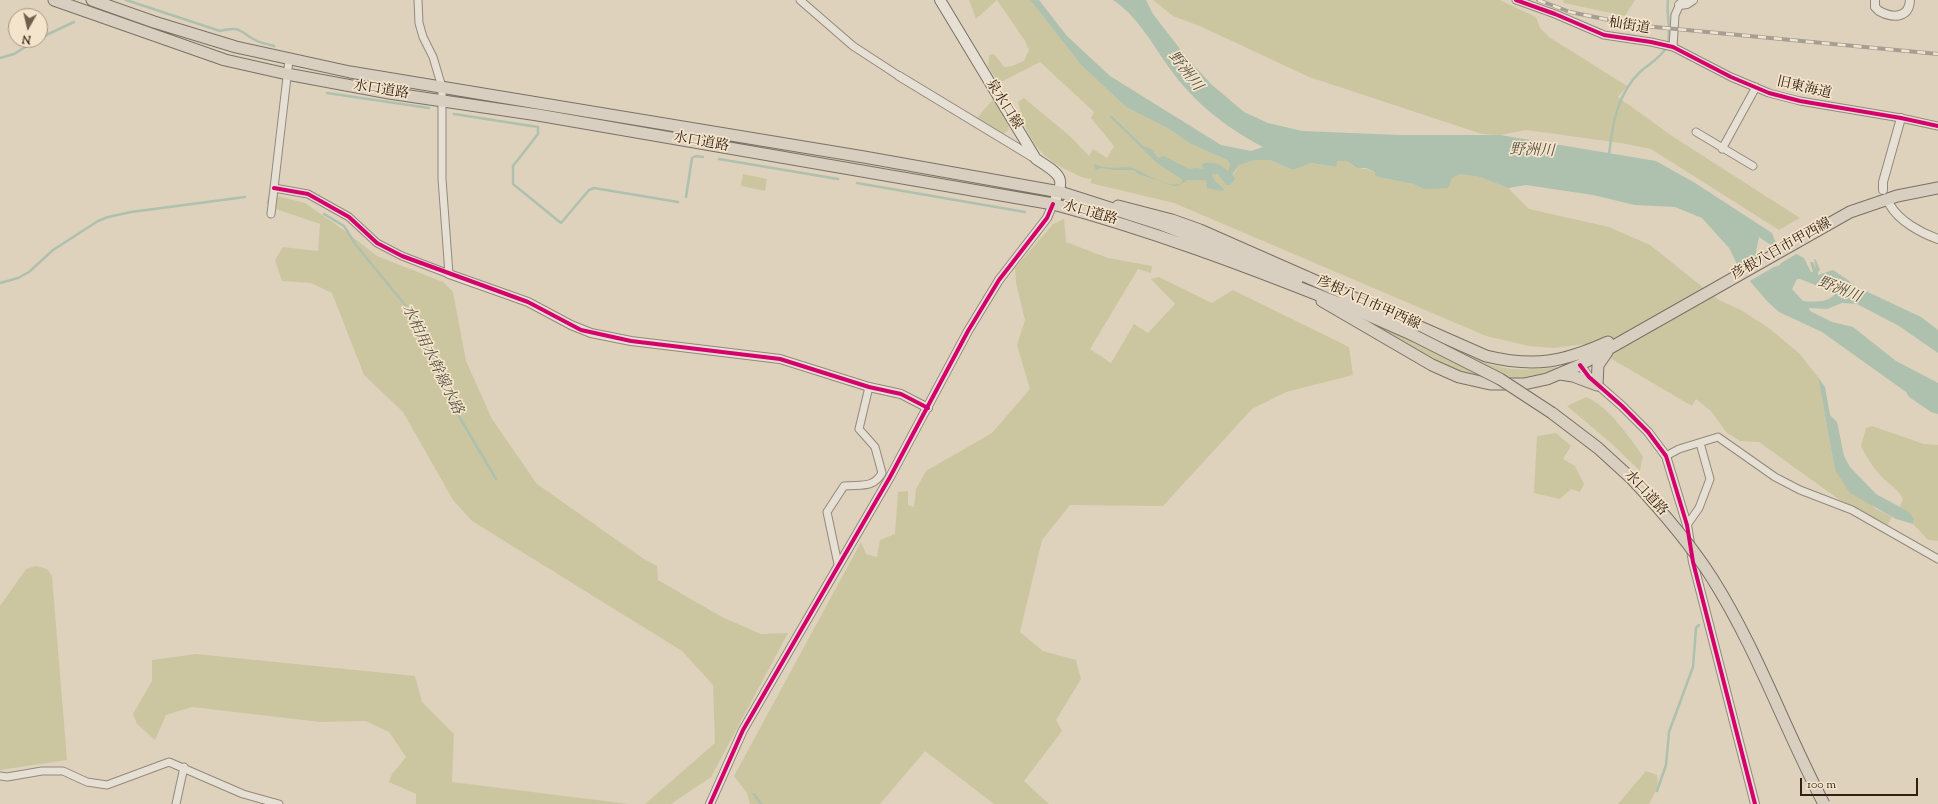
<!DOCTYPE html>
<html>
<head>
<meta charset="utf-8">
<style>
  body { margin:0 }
  #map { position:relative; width:1938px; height:804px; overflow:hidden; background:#ded2bd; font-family:"Sorts Mill Goudy",serif }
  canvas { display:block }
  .north { position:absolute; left:8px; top:8px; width:40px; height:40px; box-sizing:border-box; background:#f3e4cb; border:1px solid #a79681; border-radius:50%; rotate:188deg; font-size:11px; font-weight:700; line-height:16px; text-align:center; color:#342013 }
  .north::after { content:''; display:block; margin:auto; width:14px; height:18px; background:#705e4e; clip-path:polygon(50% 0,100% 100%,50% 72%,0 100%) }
  .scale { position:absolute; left:1800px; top:778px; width:118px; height:18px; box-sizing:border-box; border:2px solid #342013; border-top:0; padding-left:5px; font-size:12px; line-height:14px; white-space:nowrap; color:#342013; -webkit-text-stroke:3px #f3e4cb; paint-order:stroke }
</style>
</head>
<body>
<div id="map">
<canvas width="1938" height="804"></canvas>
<div class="north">N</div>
<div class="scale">100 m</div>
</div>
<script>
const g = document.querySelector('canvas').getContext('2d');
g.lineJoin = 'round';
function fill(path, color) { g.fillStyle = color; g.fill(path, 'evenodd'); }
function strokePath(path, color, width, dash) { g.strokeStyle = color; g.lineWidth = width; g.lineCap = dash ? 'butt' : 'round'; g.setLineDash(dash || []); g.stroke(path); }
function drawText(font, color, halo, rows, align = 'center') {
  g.font = font + ' "Sorts Mill Goudy","Noto Serif JP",serif'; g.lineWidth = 3.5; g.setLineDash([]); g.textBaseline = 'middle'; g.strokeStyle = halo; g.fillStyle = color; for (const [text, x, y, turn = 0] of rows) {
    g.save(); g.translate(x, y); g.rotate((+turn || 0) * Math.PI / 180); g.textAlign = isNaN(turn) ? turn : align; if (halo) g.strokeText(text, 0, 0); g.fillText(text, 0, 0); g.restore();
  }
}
const green = new Path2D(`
  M 969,0 L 997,0 L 976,19 Z
  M 997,0 L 1030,0 L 1082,66 L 1126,107 L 1169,129 L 1189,143 L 1227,160 L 1230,165 L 1230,171 L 1233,175 L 1240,164 L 1255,160 L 1270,160 L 1293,170 L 1311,163 L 1335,167 L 1337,161 C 1347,157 1350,167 1358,168 C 1367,170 1373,168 1378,177 L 1413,184 L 1424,189 L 1460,174 L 1480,177 L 1508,188 L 1529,209 L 1609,227 L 1650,245 L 1719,300 L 1741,310 L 1770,329 L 1800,354 L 1818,377 L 1835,470 L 1876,509 L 1892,517 L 1887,526 L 1844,503 L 1759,442 L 1740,441 L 1727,433 L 1711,411 L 1696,399 L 1692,406 L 1586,344 L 1554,348 L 1529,346 L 1486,336 L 1174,203 L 1090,183 L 1092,179 C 1083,179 1077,175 1069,171 C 1037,156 1026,136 1018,102 L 1024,98 L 1071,137 L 1089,156 L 1093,149 L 1107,158 L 1114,146 L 1091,118 L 1094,112 L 1040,62 L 999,83 L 988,67 L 989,55 L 994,54 L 1004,67 L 1012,66 L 1024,61 L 1029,50 L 1025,41 Z
  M 1153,0 L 1500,0 L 1536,17 L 1540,28 L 1549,37 L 1627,86 L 1618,97 L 1672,136 L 1800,218 L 1779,230 L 1651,149 L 1621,143 L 1526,130 L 1500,135 L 1482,134 L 1309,77 L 1202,27 L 1173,16 Z
  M 1563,0 L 1635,0 L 1625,16 L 1564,3 Z
  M 994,98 L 1007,118 L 1009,130 L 1001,135 L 977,118 Z
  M 743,174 L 767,179 L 765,191 L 741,186 Z
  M 269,194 L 305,203 L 341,228 L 377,256 L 443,282 L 453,292 L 466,361 L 492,419 L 537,484 L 644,559 L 657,566 L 658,580 L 722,617 L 761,634 L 788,633 L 711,777 L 671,804 L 645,804 L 715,743 L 713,685 L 682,651 L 472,521 L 453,500 L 403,412 L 364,375 L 332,293 L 311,283 L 282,281 L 275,260 L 283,247 L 318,251 L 320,224 L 276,209 L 266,203 Z
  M 1064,219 L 1066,242 L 1108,258 L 1152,266 L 1151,273 L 1138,269 L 1090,349 L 1111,363 L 1134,324 L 1148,333 L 1175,304 L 1151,279 L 1159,277 L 1212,303 L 1233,290 L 1349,347 L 1353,375 L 1286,392 L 1252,409 L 1163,506 L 1070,505 L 1042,540 L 1020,632 L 1043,651 L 1076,660 L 1081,679 L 1056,720 L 1062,731 L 1024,781 L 1049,804 L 994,804 L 925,751 L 880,804 L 750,804 L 747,793 L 734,776 L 861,542 L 866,554 L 877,557 L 880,540 L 895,534 L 898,492 L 908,491 L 908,505 L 914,507 L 916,489 L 926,471 L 992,433 L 1030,389 L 1017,345 L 1025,320 L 1016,283 L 1015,268 L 1053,224 Z
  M 1349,311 L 1413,342 L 1419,331 C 1448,345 1479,365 1512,369 C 1528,370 1543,369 1558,367 L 1560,372 L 1521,382 L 1460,375 Z
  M 1586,397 C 1610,407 1627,435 1643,456 L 1640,471 L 1612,444 L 1567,406 Z
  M 1872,426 L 1924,444 L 1938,445 L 1938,541 L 1928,540 L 1913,524 L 1914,519 L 1909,513 L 1900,507 L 1903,499 C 1899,490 1890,485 1883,478 C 1874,469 1867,458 1861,446 L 1866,428 Z
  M 1556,433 L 1571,446 L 1563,459 L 1575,466 L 1584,484 L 1580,492 L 1571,489 L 1560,499 L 1534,493 L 1537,436 Z
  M 36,566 L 47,569 L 52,576 L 67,760 L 0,770 L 0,606 L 26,569 Z
  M 196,654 L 415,676 L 422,702 L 454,734 L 452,782 L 629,804 L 416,804 L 416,794 L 389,782 L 392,774 L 406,757 L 389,732 L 366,721 L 320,722 L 192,707 L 166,715 L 155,740 L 137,724 L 133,714 L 152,681 L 152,660 Z
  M 1646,771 L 1657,775 L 1658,787 L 1649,804 L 1618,804 Z`);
const water = new Path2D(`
  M 1030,0 L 1039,0 L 1067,36 L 1110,76 L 1221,145 L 1251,151 L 1263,147 C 1225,127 1192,101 1168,66 C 1151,42 1138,17 1113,0 L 1146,0 L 1153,14 L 1187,58 L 1211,84 L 1244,112 L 1268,123 L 1302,131 L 1400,135 L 1500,135 L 1656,161 L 1695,183 L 1772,233 L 1776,243 L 1804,258 L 1811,272 L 1813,272 L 1810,262 L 1813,262 L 1816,269 L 1814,259 L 1816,260 L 1820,270 L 1818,272 L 1818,275 L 1833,270 L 1848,280 L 1855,286 L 1921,317 L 1938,330 L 1938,353 L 1899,326 L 1857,304 L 1842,303 L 1827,309 L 1809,308 L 1810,311 L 1832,322 L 1853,327 L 1896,361 L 1938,383 L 1938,414 L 1931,412 L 1909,397 L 1906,392 L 1822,332 L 1779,312 L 1768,302 L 1740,270 L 1729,248 L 1702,218 L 1675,207 L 1635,205 L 1593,195 L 1526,185 L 1508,188 L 1480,177 L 1460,174 L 1452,178 L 1448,188 L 1424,189 L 1413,184 L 1378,177 L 1375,175 L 1375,172 L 1366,168 L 1357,168 L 1346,161 L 1337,161 L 1336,167 L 1311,163 L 1293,170 L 1270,160 L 1255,160 L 1239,165 L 1232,175 L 1235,179 L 1230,185 L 1226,185 L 1218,174 L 1212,174 L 1214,180 L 1224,189 L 1222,191 L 1207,188 L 1206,181 L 1204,180 L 1187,180 L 1178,186 L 1173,186 L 1139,174 L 1134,170 L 1114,170 L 1101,168 L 1096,170 L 1094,166 L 1095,164 C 1108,172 1124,164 1135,169 C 1148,174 1167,189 1181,183 L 1183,180 L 1157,163 L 1109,116 L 1112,116 L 1143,146 L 1151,149 L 1158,158 L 1164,156 L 1189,169 L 1196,168 L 1205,169 L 1201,165 L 1202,164 C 1213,161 1222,164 1228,172 L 1230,165 L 1227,160 L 1189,143 L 1169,129 L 1126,107 L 1082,66 ZM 1759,237 L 1780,251 L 1782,260 L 1780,265 L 1774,267 L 1758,259 L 1756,251 ZM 1797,279 L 1800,279 L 1836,293 C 1828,303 1815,302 1803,301 L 1792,289 Z
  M 1818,377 L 1825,387 L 1830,415 L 1837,422 L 1844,456 L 1850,467 L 1876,494 L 1909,512 L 1914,519 L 1913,524 L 1896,519 L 1850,493 L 1835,470 Z`);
const pier = new Path2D(`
  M 1779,242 L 1800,252 L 1748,282 L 1736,266 L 1759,254 L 1760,257 L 1772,264 L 1779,264 L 1780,260 L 1778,252 L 1771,246 Z`);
const stream = new Path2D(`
  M 126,0 L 220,31 C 242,26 238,31 255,40 C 260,43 268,44 274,46
  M 40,38 L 74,22
  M 0,58 L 14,54 L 37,40
  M 327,93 L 429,108
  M 454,114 L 538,127 L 538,134 L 513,166 L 513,184 L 561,223 L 589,190 L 594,188 L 678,202
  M 1609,155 C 1612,126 1617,93 1641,71 C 1649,64 1662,57 1667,46 C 1672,32 1666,15 1668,0
  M 719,159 L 838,179
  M 857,183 L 1025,212
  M 686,197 L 692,158 L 696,156 L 703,157
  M 324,214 L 344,226 L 356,245 L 410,311 L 460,418 L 496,479
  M 0,283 L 18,278 L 29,272 L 53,250 L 98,221 L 108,217 L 131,212 L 245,197
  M 1657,791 L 1666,765 L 1669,732 L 1693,667 L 1696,628 L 1699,625
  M 754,794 L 761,804`);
const minor = new Path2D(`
  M 800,0 L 853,46 L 899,76
  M 1516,0 L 1555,14 L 1604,35 L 1651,42 L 1673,47 L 1731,77 L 1769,93 L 1800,101 L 1901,118 L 1938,126
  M 1673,47 L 1675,15 L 1682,0
  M 1696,132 L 1753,166
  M 1722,149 L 1756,87
  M 274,188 L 308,194 L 349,217 L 377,243 L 402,256 L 449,274 L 442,179 L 442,87 L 433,57 L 423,37 L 419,23 L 418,0
  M 271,214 L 289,60
  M 1666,456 L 1679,449 L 1718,437 L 1775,477 L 1800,490 L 1852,510 L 1938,559
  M 1687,525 L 1699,508 L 1710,479 L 1700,443
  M 838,564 L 827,512 L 844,486 C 860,484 873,489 882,473 L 875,447 L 859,429 L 869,387
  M 0,776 L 7,777 L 42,771 L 63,771 L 87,782 L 107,785 L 169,762 L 243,794 L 279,804
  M 176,804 L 184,767`);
const tertiary = new Path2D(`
  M 1875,0 L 1875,7 L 1879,11 C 1892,18 1909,19 1910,0
  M 1679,5 L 1687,4 L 1693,0
  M 899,76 L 1036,159
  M 1883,190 L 1883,182 L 1901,118
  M 1890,205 C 1899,221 1921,233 1938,239
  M 449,274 L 528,302 L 571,325 L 591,333 L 631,341 L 780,359 L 869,387 L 901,394 L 928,408
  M 1580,365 L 1589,377 L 1622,406 L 1648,432 L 1666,456 L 1687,525 L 1693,562 L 1755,804
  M 710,804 L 743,730 L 890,477 L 968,331 L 999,280 L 1047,218 L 1053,204`);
const secondary = new Path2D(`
  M 940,0 L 1036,159 C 1059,174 1068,177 1053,204`);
const primary = new Path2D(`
  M 1118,206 L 1172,220 L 1200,230 L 1486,356 C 1535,368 1563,362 1608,342
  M 1322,301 L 1432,365 L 1459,377 L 1490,384 L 1524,384 L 1547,379 L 1580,365 L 1850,212 L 1897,196 L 1938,188
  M 1560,374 L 1573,376 L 1597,385 L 1598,365 L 1607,352`);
const trunk = new Path2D(`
  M 54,0 L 225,60 L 287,74 L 389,93 L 538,115 L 1053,204 C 1150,230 1243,265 1336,302 L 1343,304 L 1413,335
  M 92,0 L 154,22 L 236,47 L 350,72 L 864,157 L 1060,192 L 1163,225 L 1238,254 L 1297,280
  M 1552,413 L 1598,448 L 1632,479`);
const rail = new Path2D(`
  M 1538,0 L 1570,12 L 1634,25 L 1938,54`);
const trunkBridge = new Path2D(`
  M 1413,335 L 1500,379 L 1552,413
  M 1632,479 C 1661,510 1689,542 1712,578 C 1757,649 1785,730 1824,804`);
const cycleway = new Path2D(`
  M 1516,0 L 1555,14 L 1604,35 L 1651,42 L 1673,47 L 1731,77 L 1769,93 L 1800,101 L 1901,118 L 1938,126
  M 274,188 L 308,194 L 349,217 L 377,243 L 402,256 L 528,302 L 581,330 L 631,341 L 780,359 L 869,387 L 901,394 L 928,408
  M 1580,365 L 1589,377 L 1622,406 L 1648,432 L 1666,456 L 1687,525 L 1693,562 L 1755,804
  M 710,804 L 743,730 L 890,477 L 968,331 L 999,280 L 1047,218 L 1053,204`);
const streetNames = [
  ["杣街道",1629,27,9],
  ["旧東海道",1804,89,13],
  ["水口道路",381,91,9],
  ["泉水口線",1003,105,58],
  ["水口道路",701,143,10],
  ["水口道路",1090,214,16],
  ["彦根八日市甲西線",1782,250,-29],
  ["彦根八日市甲西線",1368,304,24],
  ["水口道路",1645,494,47]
];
const waterNames = [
  ["野洲川",1184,72,52],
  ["野洲川",1532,152,2],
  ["野洲川",1839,291,22],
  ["水柏用水幹線水路",431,360,64]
];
fill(green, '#cbc6a0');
fill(water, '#aec0ae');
fill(pier, '#ded2bd');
strokePath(stream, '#aec0ae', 2.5);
strokePath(minor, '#93897c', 9);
strokePath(tertiary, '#93897c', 10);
strokePath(secondary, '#7a7166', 12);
strokePath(primary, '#7a7166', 13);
strokePath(trunk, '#7a7166', 13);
strokePath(minor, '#e5dfd4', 7);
strokePath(tertiary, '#e5dfd4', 8);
strokePath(secondary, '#e5dfd4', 10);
strokePath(primary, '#d9cfc0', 11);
strokePath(trunk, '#d9cfc0', 11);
strokePath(rail, '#a59e94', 4);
strokePath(rail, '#f3e4cb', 2.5, [8]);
strokePath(trunkBridge, '#7a7166', 13, []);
strokePath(trunkBridge, '#d9cfc0', 11);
strokePath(cycleway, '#d6006c', 4);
drawText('14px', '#342013', '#f3e4cb', streetNames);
drawText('italic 15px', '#524e3f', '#f3e4cb', waterNames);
</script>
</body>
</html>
